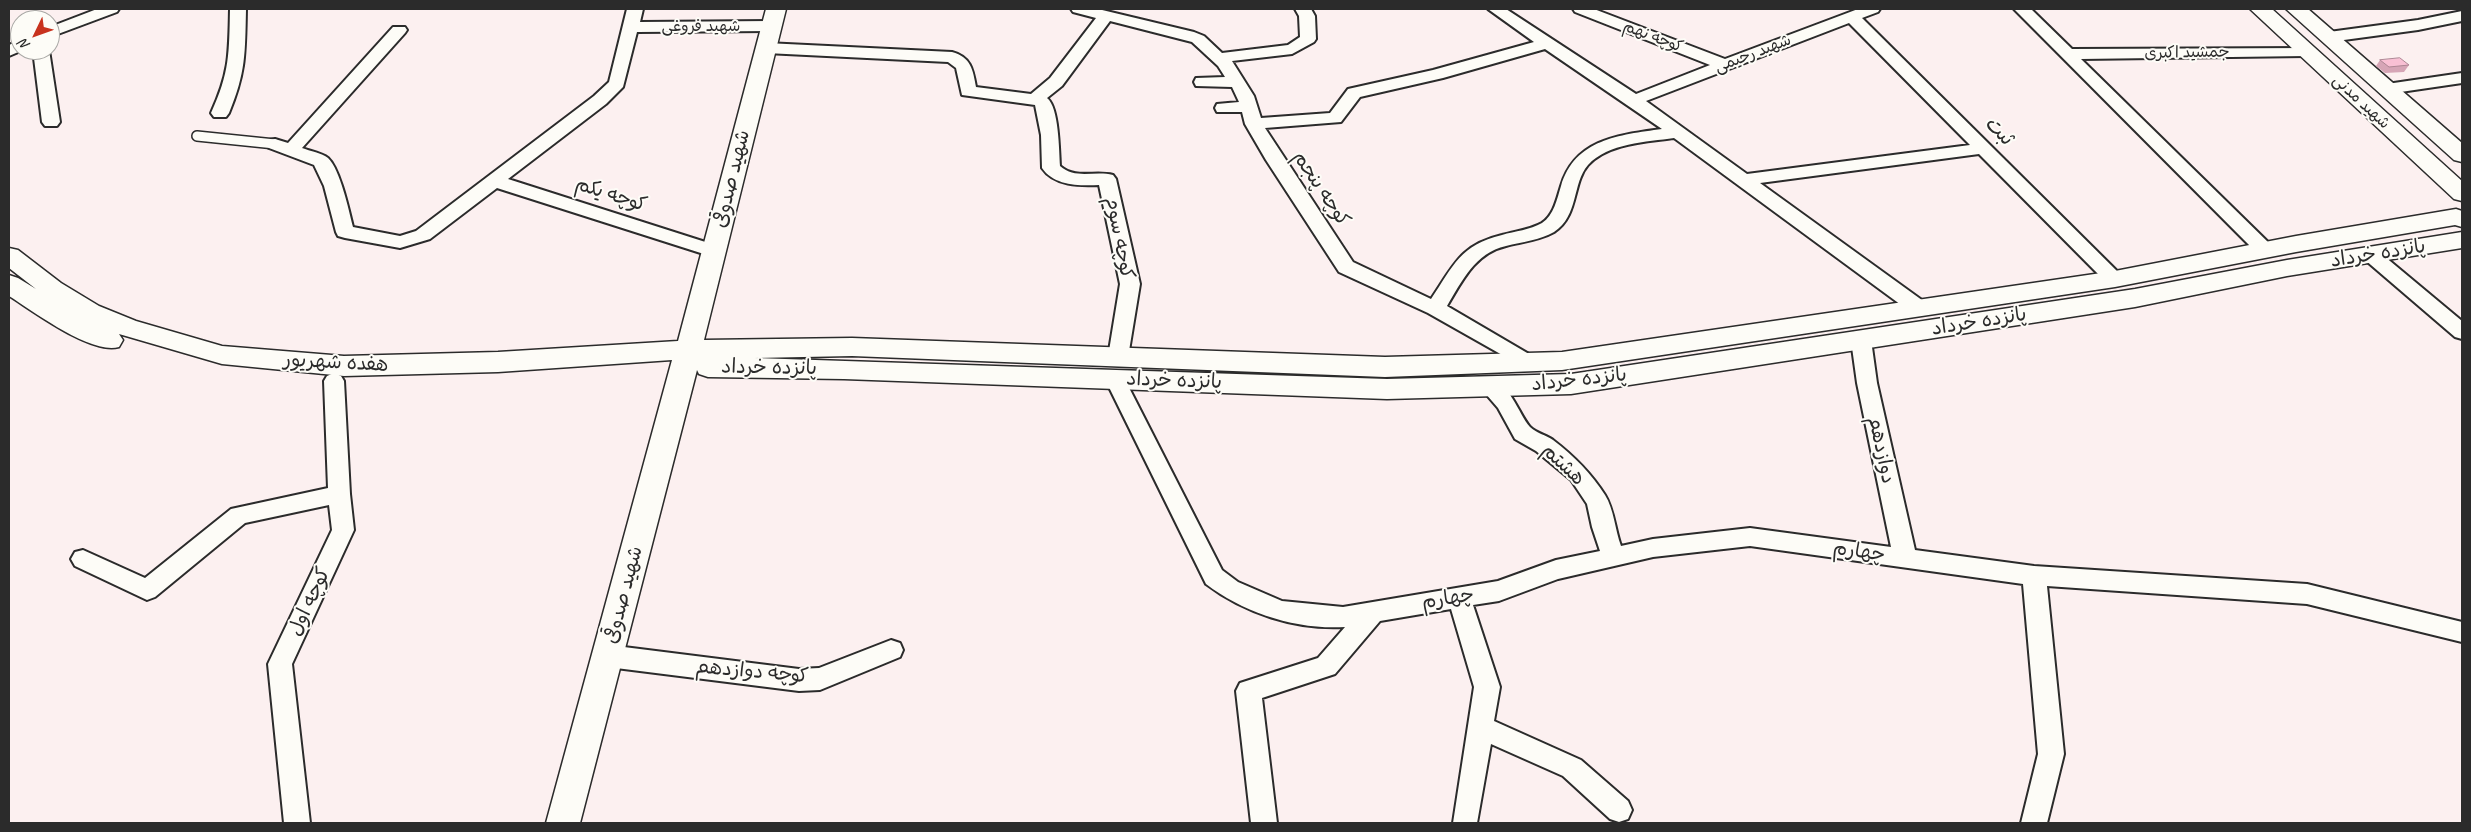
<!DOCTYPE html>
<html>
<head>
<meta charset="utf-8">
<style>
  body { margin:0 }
  #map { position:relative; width:2471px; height:832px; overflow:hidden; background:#fcf0f0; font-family:Caveat,sans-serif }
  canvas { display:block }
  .frame { position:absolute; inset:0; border:10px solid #2b2b2b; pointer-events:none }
  .north { position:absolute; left:10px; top:10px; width:50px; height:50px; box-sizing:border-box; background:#fdfcf7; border:1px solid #a9a8a5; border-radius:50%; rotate:228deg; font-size:14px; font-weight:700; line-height:20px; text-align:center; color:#2b2b2b }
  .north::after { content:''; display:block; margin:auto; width:18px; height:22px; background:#c8321e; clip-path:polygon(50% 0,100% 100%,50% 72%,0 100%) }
</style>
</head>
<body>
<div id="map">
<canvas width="2471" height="832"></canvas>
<div class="frame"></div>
<div class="north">N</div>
</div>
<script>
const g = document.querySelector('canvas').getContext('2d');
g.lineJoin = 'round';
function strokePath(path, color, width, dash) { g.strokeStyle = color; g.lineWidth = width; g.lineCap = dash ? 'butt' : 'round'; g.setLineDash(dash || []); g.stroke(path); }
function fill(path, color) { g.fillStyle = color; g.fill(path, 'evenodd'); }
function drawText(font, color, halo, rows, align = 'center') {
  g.font = font + ' Caveat,"Playpen Sans Arabic",sans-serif'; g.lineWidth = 4; g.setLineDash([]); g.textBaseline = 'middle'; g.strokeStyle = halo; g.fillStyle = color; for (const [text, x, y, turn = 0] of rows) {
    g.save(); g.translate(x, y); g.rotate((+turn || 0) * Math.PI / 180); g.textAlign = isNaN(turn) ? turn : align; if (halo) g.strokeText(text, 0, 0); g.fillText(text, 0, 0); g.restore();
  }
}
const lane = new Path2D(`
  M 197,136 L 275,144`);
const street = new Path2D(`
  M 97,9 L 119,9 L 117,12 L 50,37 L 50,27 Z
  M 230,9 L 246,9 C 245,53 246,72 229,113 L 226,117 L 214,117 L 211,113 C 230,72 229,53 230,9 Z
  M 627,9 L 643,9 L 640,22 L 771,21 L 779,26 L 771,31 L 637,32 L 623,87 L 606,104 L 508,179 L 721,247 L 723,251 L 721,255 L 714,257 L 707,255 L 497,188 L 430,239 L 400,248 L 345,238 L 338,236 L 336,232 L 324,186 L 314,165 L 269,148 L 266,144 L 269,140 L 275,139 L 288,143 L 393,27 L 405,27 L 407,30 L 405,33 L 302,148 C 310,151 322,153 328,158 C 340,169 349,211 353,227 L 400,236 L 416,231 L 594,96 L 609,82 Z
  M 1071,9 L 1098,9 L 1194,32 L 1204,36 L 1222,53 L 1288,45 L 1300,37 L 1299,16 L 1295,9 L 1311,9 L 1315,16 L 1316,39 L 1314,42 L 1292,54 L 1232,61 L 1254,96 L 1261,118 L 1330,113 L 1348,89 L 1433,70 L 1534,42 L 1488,9 L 1506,9 L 1636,94 L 1710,65 L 1575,12 L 1573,9 L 1594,9 L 1725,59 L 1858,9 L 1880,9 L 1878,12 L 1862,18 L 2125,279 L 2122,284 L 2115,286 L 2108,284 L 1979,154 L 1760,183 L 1926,303 L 1929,308 L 1926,313 L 1919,315 L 1912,313 L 1674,138 C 1647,142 1608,143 1588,165 C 1572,183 1579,216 1554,232 C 1540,240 1522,242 1506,246 C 1475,253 1462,281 1447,306 L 1534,357 L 1537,362 L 1534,367 L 1527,369 L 1428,313 L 1339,272 L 1266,160 L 1245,124 L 1242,112 L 1217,112 L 1215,108 L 1217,104 L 1239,102 L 1232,87 L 1196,86 L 1194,82 L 1196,78 L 1225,77 L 1218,66 L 1192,42 L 1110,21 L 1062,86 L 1047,98 C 1059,107 1059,151 1060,166 C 1076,180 1095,170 1113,175 L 1116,179 L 1140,284 L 1128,357 L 1125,362 L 1118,364 L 1111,362 L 1108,357 L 1120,284 L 1099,185 C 1080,186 1054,186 1042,168 L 1041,135 L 1035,105 L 962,95 L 956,68 L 948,62 L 766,53 L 758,48 L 766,43 L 952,52 C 971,57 973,70 976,87 L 1031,94 L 1050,78 L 1096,18 L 1073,12 ZM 1849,23 L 1970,145 L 1747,174 L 1646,101 ZM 1545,49 L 1662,129 C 1619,135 1575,139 1561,186 C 1557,199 1554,215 1542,223 C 1530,230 1515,231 1502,235 C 1460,245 1454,265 1431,299 L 1353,262 L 1265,128 L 1341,122 L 1360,97 L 1443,78 Z
  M 2014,9 L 2031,9 L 2072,49 L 2312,48 L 2314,51 L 2306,56 L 2081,59 L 2272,246 L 2274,250 L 2272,254 L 2265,256 L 2258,254 Z
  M 2462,11 L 2462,21 L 2418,30 L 2329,42 L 2321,37 L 2329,32 L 2418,20 Z
  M 20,40 L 20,50 L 23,50 L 9,56 L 9,45 Z
  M 33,50 L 49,50 L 60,122 L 57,126 L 45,126 L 42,122 Z
  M 2462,73 L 2462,83 L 2387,94 L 2381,93 L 2379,89 L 2381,85 L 2387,84 Z
  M 2371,249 L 2378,251 L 2462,321 L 2462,339 L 2455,337 L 2364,259 L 2361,255 L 2364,251 Z
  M 1861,333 L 1868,335 L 1871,340 L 1877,383 L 1915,550 L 2034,566 L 2307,584 L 2462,622 L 2462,642 L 2307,604 L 2047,586 L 2064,754 L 2047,823 L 2021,823 L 2038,754 L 2023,584 L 1750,546 L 1653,557 L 1558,579 L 1499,601 L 1473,605 L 1500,687 L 1494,721 L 1581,760 L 1628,801 L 1632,810 L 1628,819 L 1619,822 L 1610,819 L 1563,776 L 1491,744 L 1477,823 L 1453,823 L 1474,687 L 1451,609 L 1380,621 L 1335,674 L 1262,698 L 1277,823 L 1251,823 L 1236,691 L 1240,683 L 1318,658 L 1345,627 C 1296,630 1244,613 1206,584 L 1105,379 L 1108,374 L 1115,371 L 1122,374 L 1222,570 L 1238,582 L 1282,601 L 1343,607 L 1498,581 L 1556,560 L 1600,551 L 1592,527 L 1587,504 L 1571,480 L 1536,451 L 1515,439 L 1498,408 L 1479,386 L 1482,381 C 1507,373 1517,412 1530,427 C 1536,433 1546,435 1553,440 C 1574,456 1591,473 1605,495 C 1614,509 1615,530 1621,546 L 1653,539 L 1750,528 L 1891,547 L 1857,383 L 1851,340 L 1854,335 Z
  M 334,373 L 341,376 L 344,381 L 350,494 L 354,530 L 292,664 L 310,823 L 284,823 L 268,664 L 332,530 L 329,505 L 245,523 L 155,597 L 147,600 L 75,566 L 71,559 L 75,552 L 83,550 L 145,578 L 231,509 L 328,488 L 324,381 L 327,376 Z
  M 891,640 L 900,643 L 903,650 L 900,657 L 820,690 L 799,691 L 608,667 L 599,663 L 596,656 L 599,649 L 608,645 L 799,669 L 819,668 Z`);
const secondary = new Path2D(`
  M 766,9 L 786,9 L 704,340 L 852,338 L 1385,357 L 1562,352 L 2115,271 L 2296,236 L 2456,209 L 2462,211 L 2462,227 L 2455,225 L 2296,252 L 2115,287 L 1562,370 L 1385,377 L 852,356 L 755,358 L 1387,379 L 1571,374 L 2135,289 L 2287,260 L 2462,232 L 2462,248 L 2287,276 L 2135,307 L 1571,394 L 1387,399 L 844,379 L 708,377 L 699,374 L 697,370 L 580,823 L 546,823 L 672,360 L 498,372 L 344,376 L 222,364 L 119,334 L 123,340 L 119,347 C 91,355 33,311 9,296 L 9,275 L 18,278 L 36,289 L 9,268 L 9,248 L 18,250 L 61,283 L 99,306 L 136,321 L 222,346 L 344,356 L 498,352 L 678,341 Z
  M 2250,9 L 2272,9 L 2462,181 L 2462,201 L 2454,199 Z
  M 2286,9 L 2308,9 L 2462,143 L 2462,162 L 2454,160 Z`);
const wall = new Path2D(`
  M 2380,60 L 2409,65 L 2404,72 L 2385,73 L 2376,66 Z`);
const building = new Path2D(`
  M 2400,58 L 2409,65 L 2389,67 L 2380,60 Z`);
const farStreetnames = [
  ["شهید فروغی",701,27],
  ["کوچه نهم",1653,37,21],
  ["جمشید اکبری",2187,53,-1],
  ["شهید رحیمی",1753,54,-21],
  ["شهید مدنی",2361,102,43]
];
const streetNames = [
  ["ثبت",1999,132,45],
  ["شهید صدوقی",732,179,-76],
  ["کوچه پنجم",1321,189,56],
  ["کوچه یکم",611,195,18],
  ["کوچه سوم",1119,238,79],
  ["پانزده خرداد",2378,254,-9],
  ["پانزده خرداد",1979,322,-9],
  ["هفده شهریور",336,363,3],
  ["پانزده خرداد",769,368,1],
  ["پانزده خرداد",1579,380,-6],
  ["پانزده خرداد",1174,381,2],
  ["دوازدهم",1881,450,78],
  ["هشتم",1563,465,43],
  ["چهارم",1859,552,8],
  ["شهید صدوقی",624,595,-75],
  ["چهارم",1448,599,-9],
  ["کوچه اول",310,602,-65],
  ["کوچه دوازدهم",752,672,5]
];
strokePath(lane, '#2b2b2b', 12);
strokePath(street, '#2b2b2b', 4);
strokePath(secondary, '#2b2b2b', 3);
strokePath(lane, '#fdfcf7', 9);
fill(street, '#fdfcf7');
fill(secondary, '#fdfcf7');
fill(wall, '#d6a5b6');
fill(building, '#f9c0d4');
strokePath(building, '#ae8694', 1);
drawText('16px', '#2b2b2b', '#fdfcf7', farStreetnames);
drawText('20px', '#2b2b2b', '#fdfcf7', streetNames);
</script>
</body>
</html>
